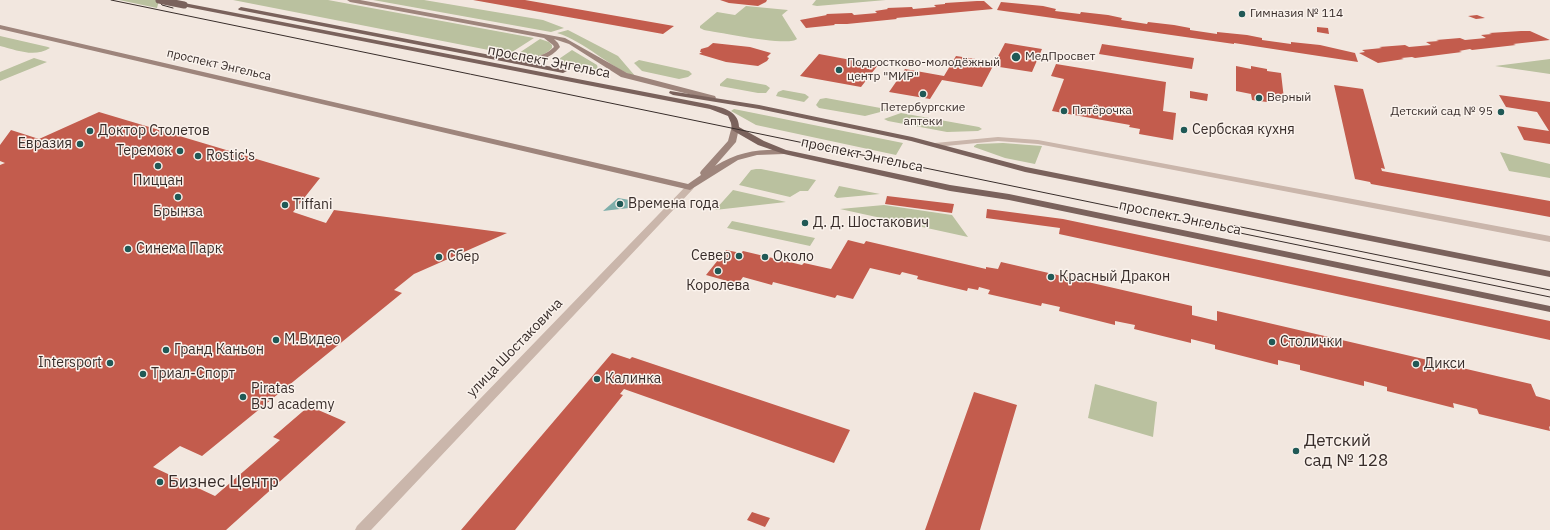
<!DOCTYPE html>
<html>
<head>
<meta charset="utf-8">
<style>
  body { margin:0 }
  canvas { display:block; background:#f2e7df }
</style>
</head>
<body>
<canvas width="1550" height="530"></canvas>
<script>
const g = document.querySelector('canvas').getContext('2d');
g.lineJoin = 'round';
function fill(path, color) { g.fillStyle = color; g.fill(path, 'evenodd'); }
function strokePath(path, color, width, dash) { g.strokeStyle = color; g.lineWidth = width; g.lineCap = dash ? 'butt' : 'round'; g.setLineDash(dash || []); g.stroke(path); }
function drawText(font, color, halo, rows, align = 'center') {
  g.font = font + ' "IBM Plex Sans",sans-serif'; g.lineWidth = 3; g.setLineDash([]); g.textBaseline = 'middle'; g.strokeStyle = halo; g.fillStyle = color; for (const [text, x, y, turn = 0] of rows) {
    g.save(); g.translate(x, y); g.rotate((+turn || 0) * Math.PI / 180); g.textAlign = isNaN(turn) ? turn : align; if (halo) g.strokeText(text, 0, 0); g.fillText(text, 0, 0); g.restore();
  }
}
const green = new Path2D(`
  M 119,0 L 159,0 L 157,8 Z
  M 233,0 L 328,0 L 534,38 L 509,54 Z
  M 373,0 L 424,0 L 543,20 L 564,28 L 551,32 Z
  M 816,0 L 886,0 L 817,6 L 812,5 Z
  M 746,6 L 788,10 L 782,15 L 797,39 C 789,47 718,32 704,30 L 700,28 L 700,26 L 717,12 L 735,15 Z
  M 568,30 L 618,56 L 636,77 C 607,66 586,42 557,33 Z
  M 0,36 L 48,47 L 50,48 C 34,58 17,50 0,46 Z
  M 540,39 L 549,42 L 552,45 L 552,48 C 542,59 527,58 513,57 Z
  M 572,50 L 597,65 L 598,69 L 592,70 L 553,63 Z
  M 34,58 L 47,62 L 0,81 L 0,72 Z
  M 1550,59 L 1550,74 L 1495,66 Z
  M 639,60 L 689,71 L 692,74 L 688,77 L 679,79 L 642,71 L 634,63 Z
  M 727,78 L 766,85 L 770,88 L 766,93 L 758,93 L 720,86 L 720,84 Z
  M 783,90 L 805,94 L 809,97 L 804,102 L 776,96 L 778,92 Z
  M 826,98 L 886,109 L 888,110 L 865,116 L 819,108 L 816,105 L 820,99 Z
  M 734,109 L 903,143 L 896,155 L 756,125 L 731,111 Z
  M 901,113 L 979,127 L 982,129 L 978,131 L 947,132 L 888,121 L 884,119 Z
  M 1003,143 L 1042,146 L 1035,164 L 1005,158 L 974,147 L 974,146 L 977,144 Z
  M 1500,152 L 1550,164 L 1550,178 L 1509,171 Z
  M 756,169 L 761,169 L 816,180 L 808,191 L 800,191 L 790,197 L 739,185 L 751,170 Z
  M 839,186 L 880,194 L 837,198 L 834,196 Z
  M 733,190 L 786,202 L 715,210 Z
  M 884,205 L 952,215 L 968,237 L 840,209 Z
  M 732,221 L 815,238 L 810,246 L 727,228 Z
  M 1095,384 L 1157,402 L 1153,437 L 1088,418 Z`);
const water = new Path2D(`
  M 618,198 L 630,200 L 629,208 L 603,211 Z`);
const building = new Path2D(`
  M 473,0 L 525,0 L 674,26 L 663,34 Z
  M 720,0 L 767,0 L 766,2 L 758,6 L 729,3 Z
  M 977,1 L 984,1 L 993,9 L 896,18 L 897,19 L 847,24 L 834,24 L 835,25 L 806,28 L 800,20 L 827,15 L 826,14 L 852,13 L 854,15 L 877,13 L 875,11 L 888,9 L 887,8 L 912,7 L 913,9 L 936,7 L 934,5 L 945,4 L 945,3 Z
  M 1001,2 L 1043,6 L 1056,9 L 1055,11 L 1080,14 L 1081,12 L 1108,15 L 1122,18 L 1121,20 L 1147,24 L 1148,22 L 1174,25 L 1190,28 L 1190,30 L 1217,34 L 1217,32 L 1247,35 L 1262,38 L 1262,40 L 1291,44 L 1291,42 L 1320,45 L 1355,53 L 1358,62 L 1234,43 L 1234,44 L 997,10 Z
  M 1477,15 L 1485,18 L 1476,19 L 1468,16 Z
  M 1317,27 L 1328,28 L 1329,34 L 1317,32 Z
  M 1521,31 L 1530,31 L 1550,40 L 1513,44 L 1516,45 L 1472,50 L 1470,49 L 1459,51 L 1462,52 L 1415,58 L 1412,57 L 1401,58 L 1404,59 L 1378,63 L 1359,53 L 1365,52 L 1362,50 L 1382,48 L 1379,47 L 1405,45 L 1409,47 L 1431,45 L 1426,42 L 1439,41 L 1436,40 L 1460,38 L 1465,40 L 1486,38 L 1481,35 L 1492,34 L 1489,33 Z
  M 713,43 L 750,47 L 771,53 L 767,57 L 769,58 L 767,61 L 758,66 L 726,62 L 699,54 L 702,52 L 700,52 L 701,49 L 708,47 Z
  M 1005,43 L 1042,49 L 1032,72 L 993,66 L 982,87 L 942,80 L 930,99 L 889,92 L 905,69 L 944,76 L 956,56 L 995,62 Z
  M 1102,44 L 1194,58 L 1192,69 L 1099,54 Z
  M 819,54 L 878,65 L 861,87 L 800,76 Z
  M 1056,64 L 1166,82 L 1163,111 L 1176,113 L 1173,140 L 1139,134 L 1140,129 L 1129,127 L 1130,125 L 1052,111 L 1064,79 L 1051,76 Z
  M 1236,66 L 1251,69 L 1251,66 L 1267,69 L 1267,71 L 1281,73 L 1284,99 L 1267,96 L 1267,102 L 1252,100 L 1251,94 L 1236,91 Z
  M 1334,85 L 1363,89 L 1385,169 L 1381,168 L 1382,171 L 1550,201 L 1550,217 L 1371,184 L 1370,182 L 1355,179 Z
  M 1190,91 L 1208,94 L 1207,101 L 1190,98 Z
  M 1499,95 L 1550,102 L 1550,144 L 1524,140 L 1517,126 L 1549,131 L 1537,112 L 1506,107 Z
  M 99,112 L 320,178 L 293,212 L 326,223 L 334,210 L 507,233 L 414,274 L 394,290 L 402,293 L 202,456 L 180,446 L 153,467 L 215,496 L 280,440 L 273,437 L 309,406 L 346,422 L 226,530 L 0,530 L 0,165 L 5,163 L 0,161 L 0,145 L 11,130 L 39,139 Z
  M 887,196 L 954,204 L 952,213 L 885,204 Z
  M 987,209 L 1063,219 L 1550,321 L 1550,340 L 1059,234 L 1060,228 L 986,218 Z
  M 848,240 L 864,244 L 866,241 L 986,269 L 986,267 L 998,269 L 1001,262 L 1192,306 L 1192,315 L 1217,321 L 1217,311 L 1531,384 L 1536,396 L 1550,400 L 1550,427 L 1549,426 L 1550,431 L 1479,414 L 1477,409 L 1453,403 L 1454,408 L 1387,391 L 1387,387 L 1364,381 L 1364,386 L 1300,370 L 1300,365 L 1278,360 L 1278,365 L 1215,349 L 1215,345 L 1191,339 L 1191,343 L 1134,329 L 1135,325 L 1115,321 L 1115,325 L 1059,311 L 1060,307 L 1042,303 L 1041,306 L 988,294 L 990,290 L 979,287 L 978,290 L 968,288 L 967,291 L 917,279 L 918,276 L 902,272 L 900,275 L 870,268 L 853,299 L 837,295 L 835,298 L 773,282 L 772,285 L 743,277 L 738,284 L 706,275 L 726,250 L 741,253 L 743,251 L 802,265 L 804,263 L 831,269 Z
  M 612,353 L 630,359 L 632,357 L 850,430 L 834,463 L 624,389 L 620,394 L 623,395 L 515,530 L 461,530 Z
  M 974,392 L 1017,405 L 980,530 L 925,530 Z
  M 752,512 L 770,518 L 765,527 L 747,520 Z`);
const minor = new Path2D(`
  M 998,137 L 1038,140 L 1550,236 L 1550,242 L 1038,144 L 998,141 L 935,147 L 931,145 L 935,143 Z
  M 690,184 L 693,185 L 694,187 L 693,189 L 371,530 L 355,530 L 357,526 L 687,185 Z`);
const secondary = new Path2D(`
  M 347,0 L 360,0 L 565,38 L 627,73 L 715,96 L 716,98 L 712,100 L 621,77 L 569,44 L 554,39 L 558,43 L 560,47 C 550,60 528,66 512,63 L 512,61 C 527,57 542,59 554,47 L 553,45 L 544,38 L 350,2 Z
  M 0,25 L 688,184 L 701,175 L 700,173 L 701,171 L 728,141 L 732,126 L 738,126 L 739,128 L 736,142 L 715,166 C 738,152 758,149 784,150 L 788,152 L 784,154 L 757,155 L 738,160 L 690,190 L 0,29 Z`);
const primary = new Path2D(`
  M 184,3 L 707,104 C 720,107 739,110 739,127 L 764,141 L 786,150 L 950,185 L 1009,194 L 1550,306 L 1550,312 L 1009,200 L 950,191 L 784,154 L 758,145 L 732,130 L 731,123 L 728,116 L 710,109 L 182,6 L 181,5 Z
  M 241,7 L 563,69 L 567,71 L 563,73 L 239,10 L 238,9 Z
  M 670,91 L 759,105 L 912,137 L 1026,167 L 1550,271 L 1550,277 L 1025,172 L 911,141 L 759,109 L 673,95 L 669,93 Z`);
const tram = new Path2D(`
  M 111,0 L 1550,297
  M 161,0 L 160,2 L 162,5 L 173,8
  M 1231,225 L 1550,290`);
const primaryBridge = new Path2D(`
  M 159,0 L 184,5`);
const markers = [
  [1242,14,4,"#205956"],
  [1016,57,5,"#205956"],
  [839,70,4,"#205956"],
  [923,94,4,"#205956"],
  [1259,98,4,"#205956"],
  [1064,111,4,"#205956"],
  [1501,112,4,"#205956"],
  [1184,130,4,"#205956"],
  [90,131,4,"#205956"],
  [80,144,4,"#205956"],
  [180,151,4,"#205956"],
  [198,156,4,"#205956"],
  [158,166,4,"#205956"],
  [178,197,4,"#205956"],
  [620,204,4,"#205956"],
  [285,205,4,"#205956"],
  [805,223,4,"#205956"],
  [128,249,4,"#205956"],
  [739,256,4,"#205956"],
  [439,257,4,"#205956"],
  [765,257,4,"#205956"],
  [718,271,4,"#205956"],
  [1051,277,4,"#205956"],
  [276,340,4,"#205956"],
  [1272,342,4,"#205956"],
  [166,350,4,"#205956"],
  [110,363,4,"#205956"],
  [1416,364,4,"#205956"],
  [143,374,4,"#205956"],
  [597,379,4,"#205956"],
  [243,397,4,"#205956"],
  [1296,451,4,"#205956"],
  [160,482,4,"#205956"]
];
const farPoinames = [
  ["Гимназия № 114",1250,14],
  ["МедПросвет",1025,57],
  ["Подростково-молодёжный",847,63],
  ["центр \"МИР\"",847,77],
  ["Верный",1267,98],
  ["Петербургские",923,108,"center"],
  ["аптеки",923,122,"center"],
  ["Пятёрочка",1072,111],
  ["Детский сад № 95",1493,112,"right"]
];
const farStreetnames = [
  ["проспект Энгельса",219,65,13]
];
const streetNames = [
  ["проспект Энгельса",549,62,11],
  ["проспект Энгельса",862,155,12],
  ["проспект Энгельса",1180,218,12],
  ["улица Шостаковича",515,348,-46]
];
const poiNames = [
  ["Сербская кухня",1192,130],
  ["Доктор Столетов",98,131],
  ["Евразия",72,144,"right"],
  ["Теремок",172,151,"right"],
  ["Rostic's",206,156],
  ["Пиццан",158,181,"center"],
  ["Времена года",628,204],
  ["Tiffani",293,205],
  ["Брынза",178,212,"center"],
  ["Д. Д. Шостакович",813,223],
  ["Синема Парк",136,249],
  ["Север",731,256,"right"],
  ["Сбер",447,257],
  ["Около",773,257],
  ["Красный Дракон",1059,277],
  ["Королева",718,286,"center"],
  ["М.Видео",284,340],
  ["Столички",1280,342],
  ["Гранд Каньон",174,350],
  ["Intersport",102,363,"right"],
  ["Дикси",1424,364],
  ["Триал-Спорт",151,374],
  ["Калинка",605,379],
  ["Piratas",251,389],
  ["BJJ academy",251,405]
];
const nearPoinames = [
  ["Детский",1304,441],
  ["сад № 128",1304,461],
  ["Бизнес Центр",168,482]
];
fill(green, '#bac19f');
fill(water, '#7fafab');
fill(building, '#c35c4d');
fill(minor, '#cab6ab');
fill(secondary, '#9e857c');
fill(primary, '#7a625c');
strokePath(tram, '#382d2a', 1);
strokePath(primaryBridge, '#7a625c', 7);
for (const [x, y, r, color] of markers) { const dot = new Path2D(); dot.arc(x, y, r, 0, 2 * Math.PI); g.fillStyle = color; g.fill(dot); strokePath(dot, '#faf2ec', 1.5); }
drawText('12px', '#382d2a', '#faf2ec', farPoinames, 'left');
drawText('12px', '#382d2a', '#faf2ec', farStreetnames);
drawText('14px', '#382d2a', '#faf2ec', streetNames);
drawText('14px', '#382d2a', '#faf2ec', poiNames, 'left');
drawText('17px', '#382d2a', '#faf2ec', nearPoinames, 'left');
</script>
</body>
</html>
